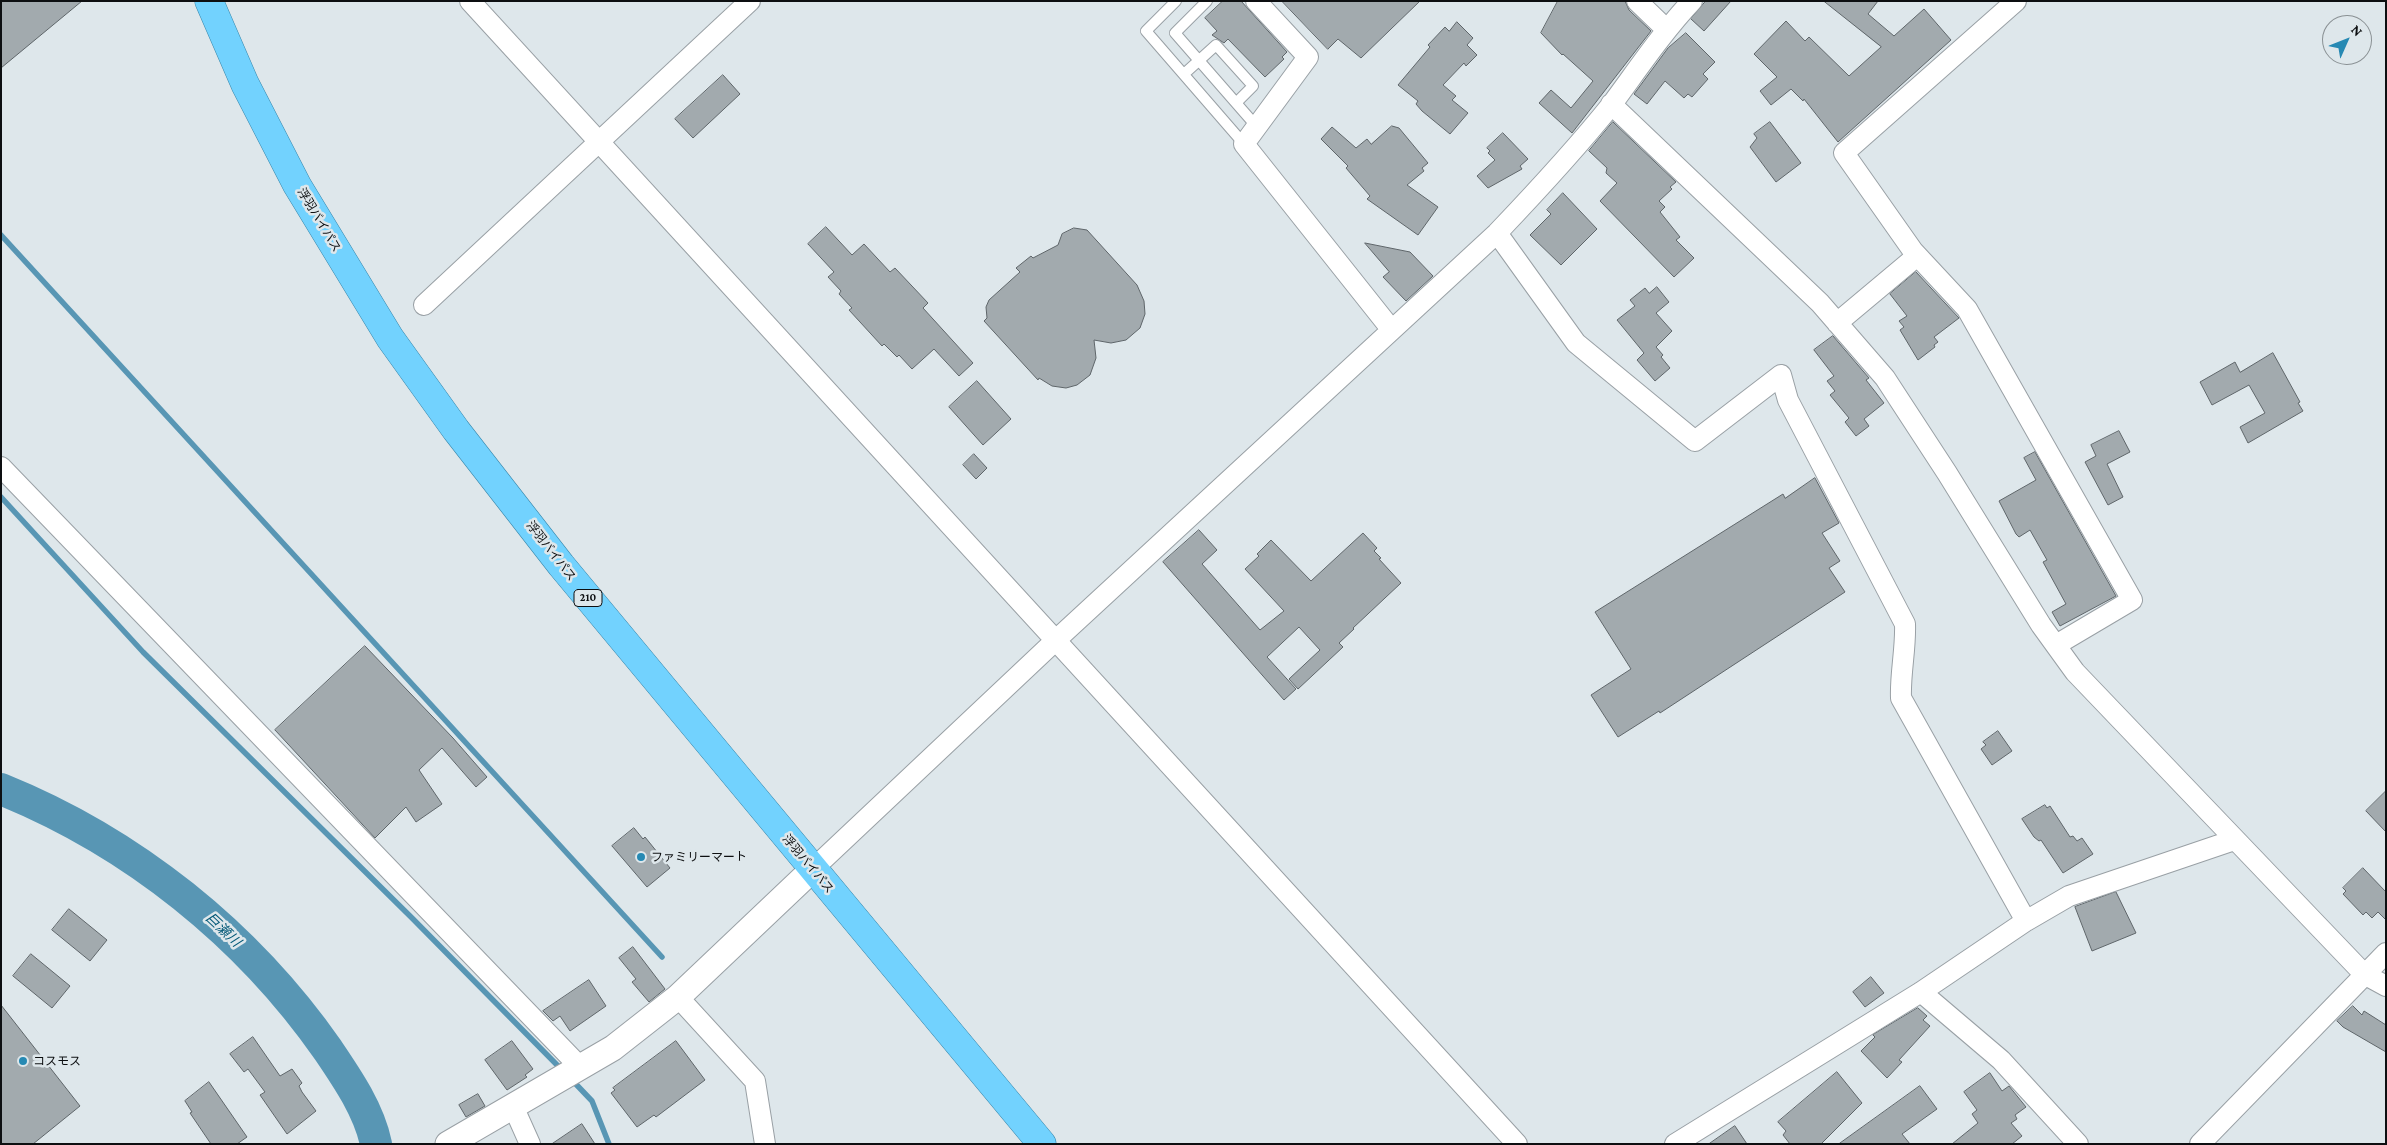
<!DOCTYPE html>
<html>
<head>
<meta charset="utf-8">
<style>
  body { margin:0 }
  #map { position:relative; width:2387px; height:1145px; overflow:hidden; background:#dee7eb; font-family:"Crimson Pro",serif }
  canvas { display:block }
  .frame { position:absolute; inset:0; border:2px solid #0d0f11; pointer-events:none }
  .north { position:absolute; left:2322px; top:15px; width:50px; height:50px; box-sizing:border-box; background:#dee7eb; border:1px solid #8a9194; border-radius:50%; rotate:46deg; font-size:14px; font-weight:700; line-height:20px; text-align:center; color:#0d0f11 }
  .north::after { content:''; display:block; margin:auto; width:18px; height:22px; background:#2689b3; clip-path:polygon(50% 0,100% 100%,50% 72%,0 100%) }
</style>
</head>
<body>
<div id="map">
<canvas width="2387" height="1145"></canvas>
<div class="frame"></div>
<div class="north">N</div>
</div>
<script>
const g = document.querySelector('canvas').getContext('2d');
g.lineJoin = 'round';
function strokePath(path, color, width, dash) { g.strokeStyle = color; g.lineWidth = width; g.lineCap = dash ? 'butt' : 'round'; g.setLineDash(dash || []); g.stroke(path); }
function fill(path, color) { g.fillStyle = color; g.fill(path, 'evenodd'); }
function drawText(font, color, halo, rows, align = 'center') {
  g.font = font + ' "Crimson Pro","Noto Sans JP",serif'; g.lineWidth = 5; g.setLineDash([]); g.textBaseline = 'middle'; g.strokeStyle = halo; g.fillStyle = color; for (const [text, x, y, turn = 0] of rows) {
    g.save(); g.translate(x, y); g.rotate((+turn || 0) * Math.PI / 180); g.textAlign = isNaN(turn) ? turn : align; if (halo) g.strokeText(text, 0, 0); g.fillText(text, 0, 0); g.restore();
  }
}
const stream = new Path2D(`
  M 1,235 L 662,957
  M 1,497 L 143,652 L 412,918 L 562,1070
  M 572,1080 L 592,1101 L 609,1144`);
const river = new Path2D(`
  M 1,789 C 132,842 247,934 328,1050 C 347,1078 369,1110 376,1144`);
const building = new Path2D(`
  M 1,1 L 82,1 L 1,68 Z
  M 1223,1 L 1241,1 L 1287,52 L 1282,57 L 1284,59 L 1265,77 L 1228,39 L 1224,43 L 1212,35 L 1217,31 L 1205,18 Z
  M 1282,1 L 1420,1 L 1361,58 L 1338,39 L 1328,49 Z
  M 1558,1 L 1625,1 L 1629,10 L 1651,31 L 1572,133 L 1539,103 L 1551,90 L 1571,108 L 1593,81 L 1563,54 L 1562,55 L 1541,33 Z
  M 1706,1 L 1731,1 L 1704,31 L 1691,19 Z
  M 1824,1 L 1878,1 L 1868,14 L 1894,36 L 1924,9 L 1951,40 L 1838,142 L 1804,99 L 1803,101 L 1791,89 L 1771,105 L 1760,91 L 1777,77 L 1754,54 L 1786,21 L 1805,41 L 1809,37 L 1849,76 L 1881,47 Z
  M 1457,22 L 1473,38 L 1467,45 L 1477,55 L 1466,66 L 1464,63 L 1443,85 L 1456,96 L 1452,100 L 1468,113 L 1450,134 L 1422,111 L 1416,104 L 1418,101 L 1398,85 L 1430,47 L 1428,45 L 1445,27 L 1449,31 Z
  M 1686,33 L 1715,62 L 1703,74 L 1708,79 L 1692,97 L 1688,94 L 1684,98 L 1665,81 L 1647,104 L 1634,94 L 1668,48 Z
  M 723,75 L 740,94 L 693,138 L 675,119 Z
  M 1613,122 L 1676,182 L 1670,187 L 1672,189 L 1659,201 L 1665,207 L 1660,212 L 1680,237 L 1676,240 L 1694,258 L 1674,277 L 1600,201 L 1617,183 L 1606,173 L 1607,168 L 1589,151 Z
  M 1770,122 L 1801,163 L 1776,182 L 1750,147 L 1757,138 L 1754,134 Z
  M 1392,126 L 1399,128 L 1428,163 L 1422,168 L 1424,171 L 1407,185 L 1438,207 L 1418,235 L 1367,199 L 1370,196 L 1346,168 L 1348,166 L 1321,139 L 1332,127 L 1356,148 L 1367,139 L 1371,144 Z
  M 1503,133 L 1528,159 L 1520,166 L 1522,169 L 1488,188 L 1477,176 L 1495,160 L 1488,153 L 1490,151 L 1487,148 Z
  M 1563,193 L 1597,229 L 1561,265 L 1530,235 L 1551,214 L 1547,210 Z
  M 826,227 L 852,255 L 864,244 L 890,272 L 895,268 L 928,303 L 923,308 L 973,363 L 959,376 L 934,349 L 912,369 L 899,355 L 897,357 L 884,344 L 882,346 L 849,310 L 852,308 L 839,294 L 841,291 L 828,277 L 834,272 L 808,244 Z
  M 1074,228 L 1087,230 L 1137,285 L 1144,301 L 1145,314 L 1140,328 L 1126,340 L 1111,343 L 1094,340 L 1096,358 L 1090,375 L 1077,385 L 1066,388 L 1052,386 L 1039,378 L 1038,380 L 984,321 L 987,318 L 986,307 L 989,300 L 1020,272 L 1016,268 L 1031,256 L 1033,258 L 1058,245 L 1062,234 Z
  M 1365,243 L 1410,252 L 1433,276 L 1406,301 L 1383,277 L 1389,272 Z
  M 1916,272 L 1959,318 L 1934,337 L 1938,342 L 1934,345 L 1935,347 L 1918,360 L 1900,330 L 1904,327 L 1899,321 L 1907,316 L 1890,294 Z
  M 1657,287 L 1669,302 L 1656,313 L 1672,331 L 1656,347 L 1663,355 L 1661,357 L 1670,368 L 1655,381 L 1637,360 L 1644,353 L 1617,320 L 1635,306 L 1630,300 L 1645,288 L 1649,293 Z
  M 1833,336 L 1869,378 L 1866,380 L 1884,403 L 1864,419 L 1869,426 L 1856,436 L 1845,422 L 1849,418 L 1830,395 L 1835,391 L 1827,381 L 1834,376 L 1814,350 Z
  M 2273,353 L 2300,402 L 2298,403 L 2303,411 L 2248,443 L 2240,427 L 2265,413 L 2249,385 L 2212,405 L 2200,382 L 2235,362 L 2240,372 Z
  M 977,381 L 1011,419 L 983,445 L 949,407 Z
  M 2119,431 L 2130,452 L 2107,464 L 2123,497 L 2108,505 L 2085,462 L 2096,456 L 2091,445 Z
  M 2035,452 L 2116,596 L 2060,626 L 2052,612 L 2066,604 L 2043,562 L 2047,560 L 2030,530 L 2019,537 L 2016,534 L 1999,501 L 2036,480 L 2024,458 Z
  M 974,454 L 987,468 L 976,479 L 963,465 Z
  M 1815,478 L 1839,523 L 1822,533 L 1840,561 L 1829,568 L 1845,592 L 1660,713 L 1659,711 L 1618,737 L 1591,695 L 1631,669 L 1595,612 L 1783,494 L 1785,498 Z
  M 1199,530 L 1217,550 L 1202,564 L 1260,630 L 1284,611 L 1245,569 L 1259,556 L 1257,554 L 1271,540 L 1311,581 L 1363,533 L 1377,548 L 1374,551 L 1381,558 L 1379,559 L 1401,583 L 1353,628 L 1354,629 L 1339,643 L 1343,647 L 1298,689 L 1289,679 L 1320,650 L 1299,627 L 1267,657 L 1296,689 L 1284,700 L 1163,562 Z
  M 365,646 L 453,738 L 487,777 L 476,787 L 442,748 L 419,770 L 442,804 L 416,822 L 406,807 L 375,838 L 275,730 Z
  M 1998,731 L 2012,751 L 1992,765 L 1981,749 L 1986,745 L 1983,742 Z
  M 2386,791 L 2386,832 L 2366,811 Z
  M 2045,805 L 2047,808 L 2050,806 L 2070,837 L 2073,836 L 2077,841 L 2082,838 L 2093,854 L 2063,873 L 2041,840 L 2039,841 L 2034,837 L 2022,819 Z
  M 634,828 L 643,839 L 645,837 L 670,868 L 647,887 L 612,846 Z
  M 2363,868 L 2386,892 L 2386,920 L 2378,912 L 2372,918 L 2366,912 L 2363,915 L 2343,894 L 2346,891 L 2343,888 Z
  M 2116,892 L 2136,933 L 2092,951 L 2075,907 Z
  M 69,909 L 107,940 L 90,961 L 52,930 Z
  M 633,947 L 665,989 L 649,1002 L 632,982 L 636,979 L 619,958 Z
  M 31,954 L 70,986 L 52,1008 L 13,976 Z
  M 1871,977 L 1884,993 L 1865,1007 L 1853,992 Z
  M 589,980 L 606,1006 L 570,1031 L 560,1016 L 553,1021 L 543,1011 Z
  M 1,1005 L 80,1106 L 33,1144 L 1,1144 Z
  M 2353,1006 L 2362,1015 L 2364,1011 L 2386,1025 L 2386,1052 L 2343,1027 L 2337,1021 Z
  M 1918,1008 L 1927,1016 L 1923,1020 L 1930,1026 L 1899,1060 L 1902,1062 L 1887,1078 L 1861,1051 L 1875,1037 L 1873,1035 Z
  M 253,1037 L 280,1076 L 292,1069 L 302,1083 L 299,1086 L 302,1092 L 316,1111 L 287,1134 L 260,1095 L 265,1092 L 248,1069 L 244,1072 L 230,1054 Z
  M 512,1041 L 533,1069 L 525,1075 L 527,1077 L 507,1090 L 485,1060 Z
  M 676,1041 L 705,1080 L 656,1117 L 654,1115 L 637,1127 L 611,1093 L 615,1090 L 613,1088 Z
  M 1837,1072 L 1862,1103 L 1821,1144 L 1790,1144 L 1783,1135 L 1786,1131 L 1778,1122 Z
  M 1990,1073 L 2002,1091 L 2009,1086 L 2026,1107 L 2015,1115 L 2017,1119 L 2011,1123 L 2022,1136 L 2012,1144 L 1952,1144 L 1978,1123 L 1972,1114 L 1977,1110 L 1964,1092 Z
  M 209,1082 L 247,1137 L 237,1144 L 211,1144 L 190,1113 L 192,1112 L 185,1101 Z
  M 1920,1086 L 1937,1109 L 1902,1134 L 1910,1144 L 1839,1144 Z
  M 478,1094 L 485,1106 L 466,1117 L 459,1105 Z
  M 582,1124 L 595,1144 L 552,1144 Z
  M 1735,1126 L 1747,1144 L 1709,1144 Z`);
const service = new Path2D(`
  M 1176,1 L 1146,31 L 1244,144
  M 1207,1 L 1175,33 L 1257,127
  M 1184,74 L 1216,45 L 1253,86 L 1236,103`);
const minor = new Path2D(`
  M 470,1 L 1517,1144
  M 1256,1 L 1308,57 L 1244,144 L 1391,329
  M 1637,1 L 1666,29
  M 2016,1 L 1844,153 L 1913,251 L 1967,309 L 2132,600 L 2056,645
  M 1611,104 L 1820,303 L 1885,378 L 1947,473 L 2041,625 L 2075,672 L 2364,974 L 2386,986
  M 1497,233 L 1576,343 L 1695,441 L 1781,375 L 1788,400 L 1905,624 C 1906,649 1900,673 1901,698 L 2026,921
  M 424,305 L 750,1
  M 1837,323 L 1917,256
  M 1,467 L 581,1068
  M 813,869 L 1056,640 L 1497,233 C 1537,191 1576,149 1612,104 C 1638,69 1662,33 1692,1
  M 1921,992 L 2001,1060 L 2078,1144
  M 678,997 L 755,1081 L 765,1144
  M 513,1106 L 530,1144
  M 1675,1144 L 1921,992 L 2026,921 L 2069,896 L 2234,840
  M 2200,1144 L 2386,953`);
const tertiary = new Path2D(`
  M 448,1144 L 613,1048 L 678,997 L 813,869`);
const trunk = new Path2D(`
  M 209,1 L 245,84 L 297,185 L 390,338 L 456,430 L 561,565 L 1042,1144`);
const markers = [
  [641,857,5,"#2689b3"],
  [23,1061,5,"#2689b3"]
];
const shields = [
  [588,598,28]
];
const shieldNames = [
  ["210",588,598]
];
const streetNames = [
  ["浮羽バイパス",319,220,59],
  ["浮羽バイパス",551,551,52],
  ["浮羽バイパス",808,864,50]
];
const poiNames = [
  ["ファミリーマート",651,857],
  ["コスモス",33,1061]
];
const waterNames = [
  ["巨瀬川",223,930,43]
];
strokePath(stream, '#5896b4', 5.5);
strokePath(river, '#5896b4', 32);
fill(building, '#a2aaae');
strokePath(building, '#5f666a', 1);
strokePath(service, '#99a0a5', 12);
strokePath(minor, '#99a0a5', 22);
strokePath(tertiary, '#99a0a5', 27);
strokePath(trunk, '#3786aa', 29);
strokePath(service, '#fff', 10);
strokePath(minor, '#fff', 20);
strokePath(tertiary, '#fff', 25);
strokePath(trunk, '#72d2fe', 28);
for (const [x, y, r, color] of markers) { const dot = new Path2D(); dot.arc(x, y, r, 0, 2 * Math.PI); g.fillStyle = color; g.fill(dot); strokePath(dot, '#dee7eb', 2); }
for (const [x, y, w] of shields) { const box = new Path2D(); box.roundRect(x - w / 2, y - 8.5, w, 17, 4); g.fillStyle = '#dee7eb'; g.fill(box); strokePath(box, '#0d0f11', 1); }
drawText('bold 11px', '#0d0f11', null, shieldNames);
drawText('12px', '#0d0f11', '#dee7eb', streetNames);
drawText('12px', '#0d0f11', '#dee7eb', poiNames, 'left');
drawText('italic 14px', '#045978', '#dee7eb', waterNames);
</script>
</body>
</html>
